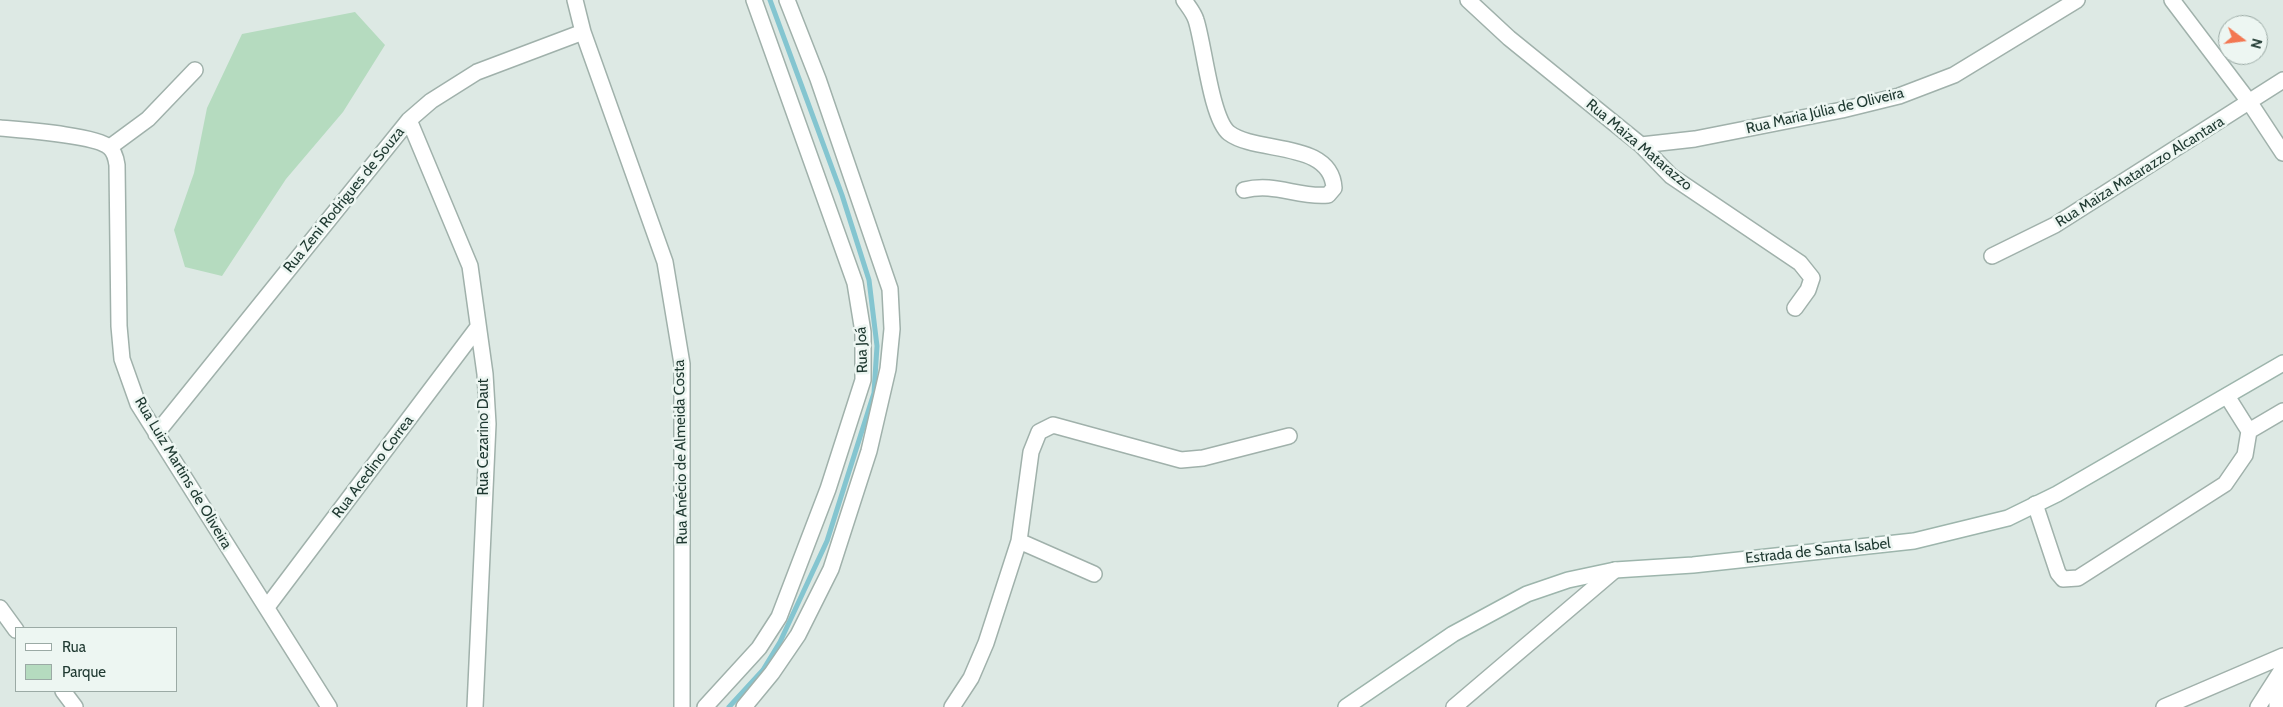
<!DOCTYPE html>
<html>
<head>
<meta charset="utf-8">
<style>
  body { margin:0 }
  #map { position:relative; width:2283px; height:707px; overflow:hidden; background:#dde9e4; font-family:Cabin,sans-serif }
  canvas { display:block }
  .legend { position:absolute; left:15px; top:627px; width:162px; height:65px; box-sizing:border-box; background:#edf6f2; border:1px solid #9baaa5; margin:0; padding:6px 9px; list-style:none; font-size:15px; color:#1f3931 }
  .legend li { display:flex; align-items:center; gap:10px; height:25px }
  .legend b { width:25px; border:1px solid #9baaa5 }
  .north { position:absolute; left:2218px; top:15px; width:50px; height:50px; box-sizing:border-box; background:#edf6f2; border:1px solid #9baaa5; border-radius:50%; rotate:105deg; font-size:14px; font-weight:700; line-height:20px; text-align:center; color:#1f3931 }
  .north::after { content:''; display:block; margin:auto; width:18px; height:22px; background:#f37752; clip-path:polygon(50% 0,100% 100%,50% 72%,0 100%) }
</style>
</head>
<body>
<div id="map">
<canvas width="2283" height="707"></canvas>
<ul class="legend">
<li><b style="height:6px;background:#fff"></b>Rua</li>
<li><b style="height:14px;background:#b5dbbf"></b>Parque</li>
</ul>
<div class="north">N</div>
</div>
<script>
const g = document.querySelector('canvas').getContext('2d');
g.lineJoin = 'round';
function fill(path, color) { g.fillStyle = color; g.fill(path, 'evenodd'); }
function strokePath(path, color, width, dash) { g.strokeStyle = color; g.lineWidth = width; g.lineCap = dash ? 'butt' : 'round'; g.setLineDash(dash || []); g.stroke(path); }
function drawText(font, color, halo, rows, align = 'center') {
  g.font = font + ' Cabin,sans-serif'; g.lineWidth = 5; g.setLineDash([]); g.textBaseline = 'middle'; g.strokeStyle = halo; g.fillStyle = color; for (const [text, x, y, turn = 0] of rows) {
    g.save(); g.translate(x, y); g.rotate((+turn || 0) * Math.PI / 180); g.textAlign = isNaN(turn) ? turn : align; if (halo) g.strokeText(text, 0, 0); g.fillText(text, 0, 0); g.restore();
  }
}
const green = new Path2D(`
  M 355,12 L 385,45 L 343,112 L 286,179 L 222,276 L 185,267 L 174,230 L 194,173 L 207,108 L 242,34 Z`);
const stream = new Path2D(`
  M 729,707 L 763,670 L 780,642 L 827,541 L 874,393 L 877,346 L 869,280 L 842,195 L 770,0`);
const street = new Path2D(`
  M 575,0 L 583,32 L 665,262 L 682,364 L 682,707
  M 1184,0 C 1188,6 1194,13 1196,20 C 1204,44 1211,119 1229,133 C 1257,154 1331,140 1334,188 L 1328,195 C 1297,198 1276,182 1244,190
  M 1468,0 L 1509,38 L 1641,145 L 1671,176 L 1800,263 L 1812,278 L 1808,290 L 1795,308
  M 2172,0 L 2250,103 L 2283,153
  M 409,120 L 470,266 L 485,374 L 488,424 L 475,707
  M 0,128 C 21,130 95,135 109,147 C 114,151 116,158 117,165 L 119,326 L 122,359 L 138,404 L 329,707
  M 1641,145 L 1695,139 L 1842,110 L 1899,96 L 1954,75 L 2077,0
  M 110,147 L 148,119 L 195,70
  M 1992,256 L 2055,225 L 2283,80
  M 2227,396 L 2249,431
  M 156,434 L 409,120 L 431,101 L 477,72 L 583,32
  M 2035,504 L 2058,573 L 2063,579 L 2078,578 L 2225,484 L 2245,455 L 2249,431 L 2283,411
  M 1019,541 L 1094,574
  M 267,607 L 478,327
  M 0,608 L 16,630
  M 63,691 L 75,707
  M 705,707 L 759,648 L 779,617 L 828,489 L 863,380 L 863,332 L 855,283 L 754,0
  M 744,707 L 772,673 L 798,635 L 831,569 L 869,451 L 888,369 L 892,329 L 890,289 L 818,79 L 787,0
  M 952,707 L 971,678 L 986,643 L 1019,541 L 1031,452 L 1039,432 L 1053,425 L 1181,460 L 1203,458 L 1289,436
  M 1454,707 L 1615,570
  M 2164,707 L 2283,656
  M 2258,707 L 2283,668
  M 2277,707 L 2277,680`);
const secondary = new Path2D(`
  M 1346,707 L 1453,634 L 1527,594 L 1568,580 L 1615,570 L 1693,565 L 1914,541 L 2008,518 L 2057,494 L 2283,363`);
const streetNames = [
  ["Rua Maria Júlia de Oliveira",1825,111,-13],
  ["Rua Maiza Matarazzo",1639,145,40],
  ["Rua Maiza Matarazzo Alcantara",2140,172,-32],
  ["Rua Zeni Rodrigues de Souza",344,200,-51],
  ["Rua Joá",862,350,-92],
  ["Rua Cezarino Daut",484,437,-90],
  ["Rua Anécio de Almeida Costa",681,452,-91],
  ["Rua Acedino Correa",373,467,-53],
  ["Rua Luiz Martins de Oliveira",183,473,59],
  ["Estrada de Santa Isabel",1818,551,-6]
];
fill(green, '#b5dbbf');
strokePath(stream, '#84c5d0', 5);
strokePath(street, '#a0b1ab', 18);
strokePath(secondary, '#9db5ac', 18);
strokePath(street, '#fff', 15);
strokePath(secondary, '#fff', 15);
drawText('15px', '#1f3931', '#edf6f2', streetNames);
</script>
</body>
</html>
